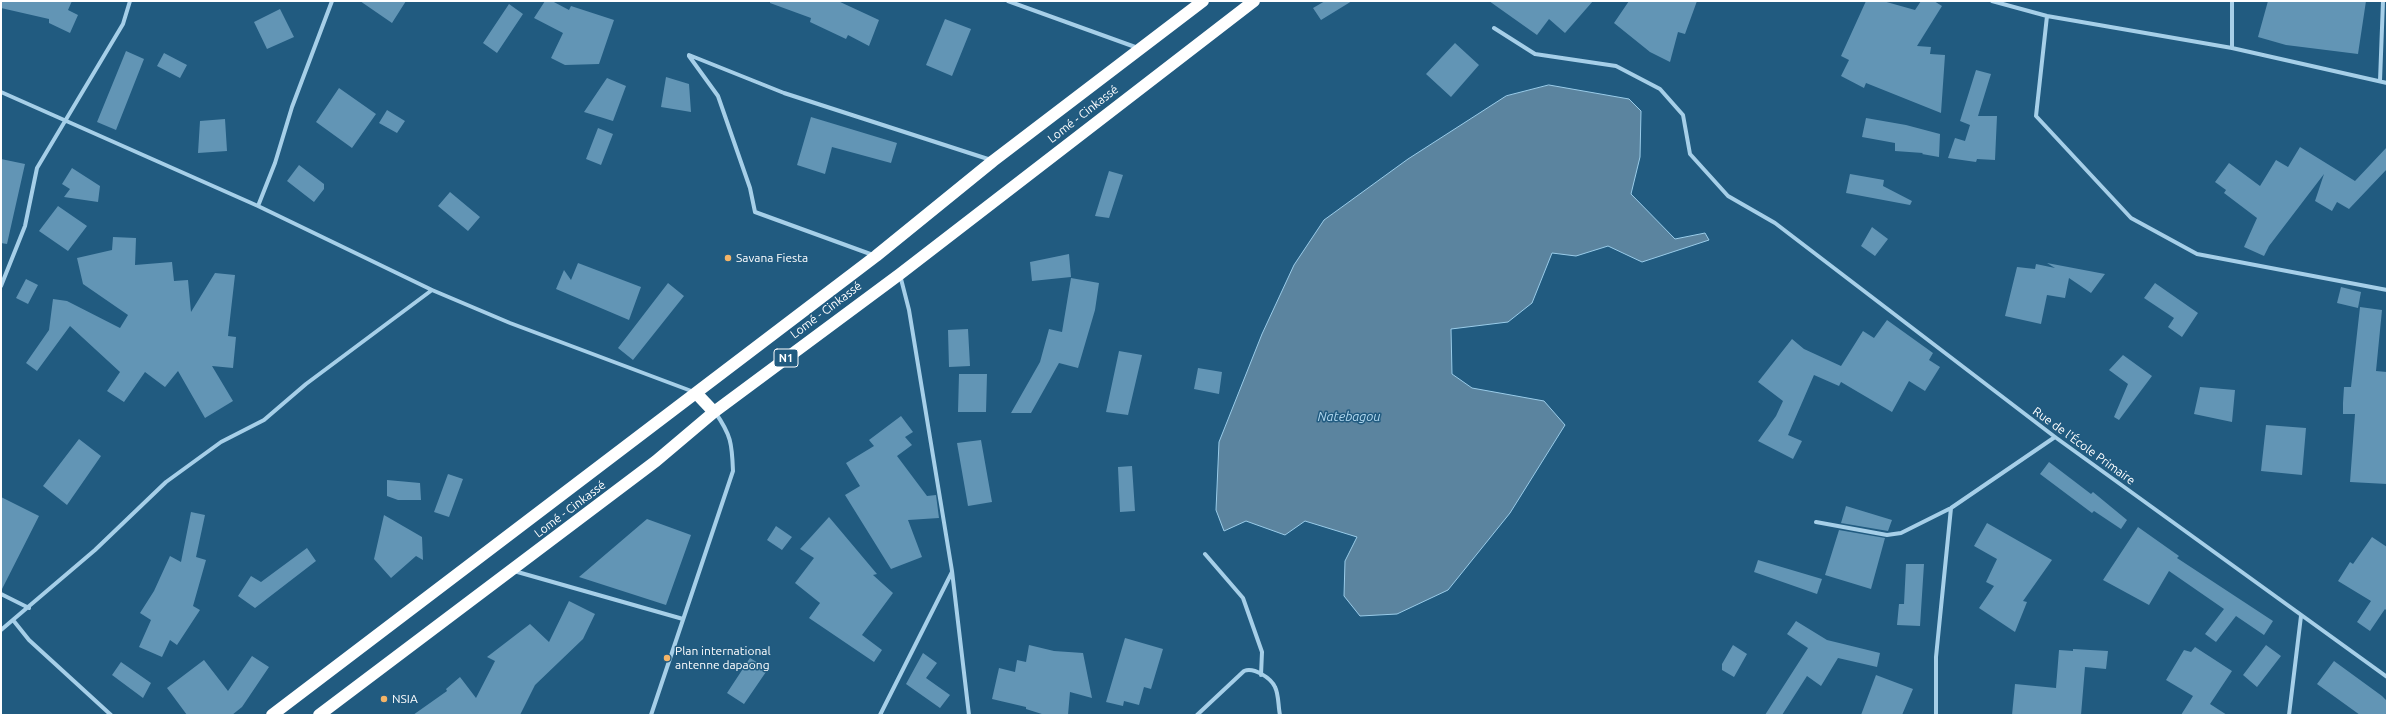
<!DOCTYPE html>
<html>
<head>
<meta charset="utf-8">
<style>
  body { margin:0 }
  #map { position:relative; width:2388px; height:716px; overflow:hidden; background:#215b80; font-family:Ubuntu,sans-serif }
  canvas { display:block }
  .frame { position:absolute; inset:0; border:2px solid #fff; pointer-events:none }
</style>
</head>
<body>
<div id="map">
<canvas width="2388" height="716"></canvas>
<div class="frame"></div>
</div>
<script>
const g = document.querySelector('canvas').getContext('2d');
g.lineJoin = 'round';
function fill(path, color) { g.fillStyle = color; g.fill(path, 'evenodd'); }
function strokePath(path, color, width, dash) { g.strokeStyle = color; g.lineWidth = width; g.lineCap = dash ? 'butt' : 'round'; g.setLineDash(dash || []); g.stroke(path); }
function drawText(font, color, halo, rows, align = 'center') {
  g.font = font + ' Ubuntu,sans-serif'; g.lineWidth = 3; g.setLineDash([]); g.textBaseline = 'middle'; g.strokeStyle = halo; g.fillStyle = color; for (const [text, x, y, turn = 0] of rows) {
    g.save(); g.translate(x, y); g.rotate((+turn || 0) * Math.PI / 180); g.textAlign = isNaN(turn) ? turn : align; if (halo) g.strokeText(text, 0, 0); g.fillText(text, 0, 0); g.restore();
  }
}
const water = new Path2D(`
  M 1549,85 L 1629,99 L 1641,111 L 1640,157 L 1631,194 L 1675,239 L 1705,233 L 1709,240 L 1642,262 L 1608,246 L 1576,256 L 1552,253 L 1532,303 L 1508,322 L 1451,329 L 1452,374 L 1472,388 L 1544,401 L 1565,425 L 1510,513 L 1448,590 L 1397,614 L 1360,616 L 1344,596 L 1345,561 L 1357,537 L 1305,521 L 1285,535 L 1246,521 L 1224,531 L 1216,510 L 1219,442 L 1262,334 L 1294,265 L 1324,220 L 1408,159 L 1506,96 Z`);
const building = new Path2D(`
  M 1,1 L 72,1 L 68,10 L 78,15 L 70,33 L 49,23 L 49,19 L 1,8 Z
  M 360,1 L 406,1 L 392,23 Z
  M 545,1 L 552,1 L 569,10 L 571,6 L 614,20 L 599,64 L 565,65 L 551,58 L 563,33 L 534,18 Z
  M 770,1 L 838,1 L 879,20 L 869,46 L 848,35 L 846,39 L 810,22 L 811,18 L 770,3 Z
  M 1325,1 L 1352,1 L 1321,20 L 1313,8 Z
  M 1489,1 L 1593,1 L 1565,33 L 1549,19 L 1537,35 Z
  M 1629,1 L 1697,1 L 1685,34 L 1678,32 L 1670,62 L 1650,52 L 1614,23 Z
  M 1866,1 L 1883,1 L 1915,10 L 1921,1 L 1934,1 L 1942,6 L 1917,46 L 1931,47 L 1930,54 L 1945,55 L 1941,113 L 1866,83 L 1864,88 L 1841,76 L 1849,60 L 1841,56 Z
  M 2268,1 L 2366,1 L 2358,54 L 2286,45 L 2258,37 Z
  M 509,4 L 523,14 L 497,53 L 483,43 Z
  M 280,9 L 294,37 L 267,49 L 254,22 Z
  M 945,19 L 971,29 L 952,76 L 926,65 Z
  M 1455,43 L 1479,65 L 1451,97 L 1426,74 Z
  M 126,51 L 144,59 L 116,130 L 97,122 Z
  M 164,53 L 187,65 L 180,78 L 157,66 Z
  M 1976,70 L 1991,74 L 1978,116 L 1997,116 L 1995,160 L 1977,159 L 1976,162 L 1948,158 L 1955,138 L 1965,141 L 1970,125 L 1960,121 Z
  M 666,77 L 689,84 L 691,112 L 661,107 Z
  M 607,78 L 626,86 L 613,121 L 584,112 Z
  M 339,88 L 376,114 L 352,148 L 316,122 Z
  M 387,110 L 405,121 L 397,133 L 379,123 Z
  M 811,117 L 897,143 L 891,163 L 832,147 L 825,174 L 797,165 Z
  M 1866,118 L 1906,125 L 1940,134 L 1939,157 L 1922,154 L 1923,153 L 1895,151 L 1895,143 L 1862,137 Z
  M 225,119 L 227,151 L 198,153 L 200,121 Z
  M 598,128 L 613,134 L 601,165 L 586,159 Z
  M 2300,147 L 2355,181 L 2387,147 L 2387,169 L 2349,209 L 2337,202 L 2332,211 L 2315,201 L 2324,174 L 2269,246 L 2264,256 L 2244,247 L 2257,218 L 2224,193 L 2226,190 L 2215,182 L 2229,163 L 2260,186 L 2276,160 L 2288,167 Z
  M 1,159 L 25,164 L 7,244 L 1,243 Z
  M 299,165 L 324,184 L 324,189 L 314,202 L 287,181 Z
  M 72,168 L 100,186 L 98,202 L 64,197 L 70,189 L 62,184 Z
  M 1109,171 L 1123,175 L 1109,218 L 1095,216 Z
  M 1850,174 L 1884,180 L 1883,186 L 1912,201 L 1910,205 L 1846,193 Z
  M 450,192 L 480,217 L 468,231 L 438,206 Z
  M 58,206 L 87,226 L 68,251 L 39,231 Z
  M 1872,227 L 1888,239 L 1875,256 L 1861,246 Z
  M 113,237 L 136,238 L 135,265 L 172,262 L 174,281 L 188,280 L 191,312 L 215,273 L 235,275 L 228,336 L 236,337 L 233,368 L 212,366 L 233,401 L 205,418 L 178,371 L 165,387 L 145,372 L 124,402 L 107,391 L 120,372 L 70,326 L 37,371 L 26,363 L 49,330 L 53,299 L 67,301 L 120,328 L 128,315 L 83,284 L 77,258 L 112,250 Z
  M 1069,254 L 1071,277 L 1032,281 L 1030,262 Z
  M 578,263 L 641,287 L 629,320 L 556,289 L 564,270 L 571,280 Z
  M 2047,263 L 2105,274 L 2091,293 L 2069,278 L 2065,298 L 2047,295 L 2041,324 L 2005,316 L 2017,267 L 2035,269 L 2036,264 L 2055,268 Z
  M 1071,278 L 1099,283 L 1095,310 L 1078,368 L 1059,363 L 1031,413 L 1011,413 L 1040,362 L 1049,329 L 1062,332 Z
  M 26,279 L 38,285 L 28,304 L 16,298 Z
  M 668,283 L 684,296 L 633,360 L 618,348 Z
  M 2155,283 L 2198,313 L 2182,337 L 2168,327 L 2174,318 L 2144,298 Z
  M 2341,287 L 2361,292 L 2358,308 L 2337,303 Z
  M 2360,307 L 2382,310 L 2376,371 L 2387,372 L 2387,484 L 2350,482 L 2355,414 L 2343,414 L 2343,403 L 2344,387 L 2351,387 Z
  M 1887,320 L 1933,353 L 1929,360 L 1940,367 L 1925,391 L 1909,381 L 1892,412 L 1841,382 L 1839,386 L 1814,375 L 1788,435 L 1802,441 L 1793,459 L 1758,441 L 1776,416 L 1783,401 L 1758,382 L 1792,339 L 1804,349 L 1841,366 L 1863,331 L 1874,338 Z
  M 968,329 L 970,366 L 949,367 L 948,330 Z
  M 1119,351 L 1142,355 L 1128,415 L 1106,412 Z
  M 2123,355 L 2152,376 L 2119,420 L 2114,417 L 2128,384 L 2109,370 Z
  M 1198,368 L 1222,372 L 1219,394 L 1194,389 Z
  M 959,374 L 987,374 L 986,412 L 958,412 Z
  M 2200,387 L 2235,390 L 2232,422 L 2194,414 Z
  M 901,416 L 913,432 L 905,437 L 912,445 L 897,456 L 927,496 L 936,495 L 939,518 L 908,520 L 922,557 L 891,569 L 845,495 L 860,486 L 846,463 L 874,446 L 869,440 Z
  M 2266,425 L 2306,428 L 2302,475 L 2261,471 Z
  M 79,439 L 101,456 L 67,505 L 43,486 Z
  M 981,440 L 992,502 L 968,506 L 957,443 Z
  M 2049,462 L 2091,494 L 2093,492 L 2127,520 L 2121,529 L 2094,511 L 2092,513 L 2040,474 Z
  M 1132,466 L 1135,511 L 1120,512 L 1118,467 Z
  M 448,474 L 463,479 L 449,517 L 434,512 Z
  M 387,480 L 420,483 L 421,500 L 398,500 L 387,496 Z
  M 1,497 L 39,516 L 1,591 Z
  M 1846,506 L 1892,520 L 1888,531 L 1841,523 Z
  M 191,512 L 205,515 L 196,557 L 206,560 L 193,606 L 200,610 L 177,645 L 170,640 L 162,657 L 139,647 L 151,620 L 140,613 L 154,591 L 170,556 L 181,562 Z
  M 384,515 L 422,537 L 423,560 L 416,556 L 391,578 L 374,559 Z
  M 829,517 L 877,574 L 873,575 L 893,593 L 862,635 L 882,650 L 874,662 L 809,618 L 820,603 L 795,583 L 814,558 L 800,549 Z
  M 647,519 L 691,535 L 666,605 L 579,577 Z
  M 1987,523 L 2052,560 L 2023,601 L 2027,602 L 2015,632 L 1979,608 L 1994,586 L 1986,582 L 1997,559 L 1974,546 Z
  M 776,526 L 792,537 L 782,550 L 767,540 Z
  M 2138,527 L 2179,556 L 2177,558 L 2273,621 L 2264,635 L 2236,616 L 2216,642 L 2205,634 L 2224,609 L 2169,571 L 2149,605 L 2103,580 Z
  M 1839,530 L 1885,538 L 1871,589 L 1825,575 Z
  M 2372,537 L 2387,547 L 2387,611 L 2385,609 L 2370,631 L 2357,622 L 2371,601 L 2338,581 L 2350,562 L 2353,564 Z
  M 307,548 L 316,561 L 255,608 L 238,596 L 251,576 L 261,582 Z
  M 1758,560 L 1822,579 L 1817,594 L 1754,572 Z
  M 1906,564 L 1924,564 L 1920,626 L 1897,625 L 1899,604 L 1904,604 Z
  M 569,601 L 595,614 L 583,639 L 535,685 L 520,715 L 413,715 L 447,691 L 446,689 L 460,677 L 476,698 L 495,661 L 487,657 L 530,624 L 549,642 Z
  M 1796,621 L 1827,640 L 1880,653 L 1877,667 L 1838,658 L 1821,686 L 1807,676 L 1782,715 L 1765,715 L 1808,648 L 1787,634 Z
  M 1125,638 L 1163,649 L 1151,689 L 1144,687 L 1139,705 L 1124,701 L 1123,706 L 1106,702 Z
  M 1029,645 L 1054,651 L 1083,653 L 1092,698 L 1070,692 L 1068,715 L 1045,715 L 1026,709 L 1026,707 L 992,699 L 999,668 L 1015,672 L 1017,660 L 1026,662 Z
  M 1733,645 L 1747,654 L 1734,677 L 1722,670 L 1722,664 Z
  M 2266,645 L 2281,656 L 2257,687 L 2243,675 Z
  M 2195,647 L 2232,671 L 2210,704 L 2227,715 L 2181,715 L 2193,696 L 2166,680 L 2184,650 L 2191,652 Z
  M 2073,649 L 2108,651 L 2106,669 L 2085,667 L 2081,715 L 2012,715 L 2015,684 L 2056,688 L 2059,650 L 2073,651 Z
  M 923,653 L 937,663 L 926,678 L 950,695 L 940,708 L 906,684 Z
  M 252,656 L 269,667 L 242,707 L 232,715 L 187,715 L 167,688 L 204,660 L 228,691 Z
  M 750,658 L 768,669 L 744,704 L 727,693 Z
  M 2334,661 L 2382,696 L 2387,701 L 2387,715 L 2360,715 L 2317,684 Z
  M 121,662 L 151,683 L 143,698 L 112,675 Z
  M 1876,675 L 1913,689 L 1902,715 L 1861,715 Z`);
const street = new Path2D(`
  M 1008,1 L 1138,48
  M 1992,1 L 2047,16 L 2232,48 L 2387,83
  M 2047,16 L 2036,116 L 2131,218 L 2197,254 L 2387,290
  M 1494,28 L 1535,54 L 1616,66 L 1660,89 L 1683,115 L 1690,154 L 1728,196 L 1775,223 L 2055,437 L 2387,677
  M 2232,48 L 2232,1
  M 689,55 L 784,93 L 991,160
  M 689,56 L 718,96 L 750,188 L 755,212 L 873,255
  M 2380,81 L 2383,1
  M 1,92 L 258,206 L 432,290 L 510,323 L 694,392
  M 258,206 L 275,163 L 292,107 L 332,1
  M 900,275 L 909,310 L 952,571 L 969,715
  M 1,286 L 25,226 L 37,168 L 123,24 L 130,1
  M 1816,522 L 1887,535 L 1901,533 L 1951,508 L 2055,437
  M 1205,554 L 1243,598 L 1262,652 L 1261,675
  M 514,571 L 683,619
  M 1,594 L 29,608
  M 13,620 L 29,640 L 111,715
  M 1,630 L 95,550 L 166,482 L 221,442 L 264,420 L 306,384 L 432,290
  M 651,715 L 733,471 C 732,443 731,435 715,412
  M 880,715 L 952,572
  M 1197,715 L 1244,671 C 1254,667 1271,678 1275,687 C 1279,695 1278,706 1280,715
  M 1936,715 L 1936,657 L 1951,508
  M 2289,715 L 2301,616`);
const highway = new Path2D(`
  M 696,393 L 714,412
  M 272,715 L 876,256 L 993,161 L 1203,1
  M 319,715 L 656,461 L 714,412 L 900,274 L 1254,1`);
const markers = [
  [728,258,4,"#f4b467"],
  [667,658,4,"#f4b467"],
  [384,699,4,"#f4b467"]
];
const shields = [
  [786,358,24]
];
const shieldNames = [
  ["N1",786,358]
];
const streetNames = [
  ["Lomé - Cinkassé",1083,114,-38],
  ["Lomé - Cinkassé",826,310,-37],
  ["Rue de l'École Primaire",2084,446,36],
  ["Lomé - Cinkassé",570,509,-37]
];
const poiNames = [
  ["Savana Fiesta",736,258],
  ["Plan international",675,651],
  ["antenne dapaong",675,665],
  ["NSIA",392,699]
];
const waterNames = [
  ["Natebagou",1349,417]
];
fill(water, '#5b849f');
strokePath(water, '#9acce9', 1);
fill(building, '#6295b5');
strokePath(street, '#a6cfe8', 4);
strokePath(highway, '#fff', 12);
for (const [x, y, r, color] of markers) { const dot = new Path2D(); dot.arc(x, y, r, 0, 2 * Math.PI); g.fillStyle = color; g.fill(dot); strokePath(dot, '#215b80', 1.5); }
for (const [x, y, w] of shields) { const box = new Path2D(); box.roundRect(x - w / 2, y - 9, w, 18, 3); g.fillStyle = '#215b80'; g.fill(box); strokePath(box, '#fff', 1); }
drawText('bold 11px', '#fff', null, shieldNames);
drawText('12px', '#fff', '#215b80', streetNames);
drawText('12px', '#fff', '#215b80', poiNames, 'left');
drawText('italic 13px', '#b1d8ef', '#215b80', waterNames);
</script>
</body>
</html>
